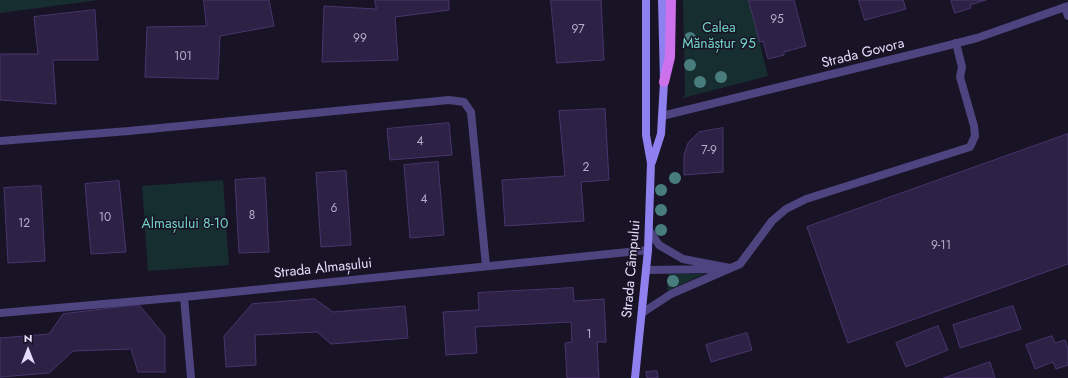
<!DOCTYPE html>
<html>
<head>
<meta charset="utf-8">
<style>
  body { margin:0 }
  #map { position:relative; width:1068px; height:378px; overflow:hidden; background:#191326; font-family:Jost,sans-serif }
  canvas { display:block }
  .north { position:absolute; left:8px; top:330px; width:40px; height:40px; -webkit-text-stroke:3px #191326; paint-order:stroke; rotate:0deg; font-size:11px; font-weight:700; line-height:16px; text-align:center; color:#e4ddfb }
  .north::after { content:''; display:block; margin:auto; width:14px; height:18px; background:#e4ddfb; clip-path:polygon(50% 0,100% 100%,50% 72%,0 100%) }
</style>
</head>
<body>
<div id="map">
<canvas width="1068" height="378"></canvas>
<div class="north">N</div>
</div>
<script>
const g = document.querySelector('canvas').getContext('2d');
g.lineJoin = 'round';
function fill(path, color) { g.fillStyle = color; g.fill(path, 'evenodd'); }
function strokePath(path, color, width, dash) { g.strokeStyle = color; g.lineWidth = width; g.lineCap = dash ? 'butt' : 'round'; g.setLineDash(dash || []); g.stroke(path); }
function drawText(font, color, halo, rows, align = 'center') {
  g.font = font + ' Jost,sans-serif'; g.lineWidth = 3; g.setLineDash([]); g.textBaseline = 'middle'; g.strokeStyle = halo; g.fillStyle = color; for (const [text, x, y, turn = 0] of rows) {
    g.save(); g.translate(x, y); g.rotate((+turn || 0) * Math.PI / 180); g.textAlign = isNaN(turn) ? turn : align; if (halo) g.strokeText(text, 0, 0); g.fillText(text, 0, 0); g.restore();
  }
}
const green = new Path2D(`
  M 0,0 L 99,0 L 0,13 Z
  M 683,0 L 749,0 L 768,76 L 683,98 L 685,94 Z
  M 223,180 L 229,265 L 148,271 L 142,186 Z
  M 668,274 L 704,274 L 667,291 Z`);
const building = new Path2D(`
  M 204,0 L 269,0 L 274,26 L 220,36 L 218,79 L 145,77 L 147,27 L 206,26 Z
  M 375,0 L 449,0 L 449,10 L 395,17 L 398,60 L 322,62 L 324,6 L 376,9 Z
  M 551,0 L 601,0 L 604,60 L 557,63 Z
  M 749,0 L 794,0 L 806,46 L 784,52 L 784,55 L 768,59 L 763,41 L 760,42 Z
  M 859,0 L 903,0 L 906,9 L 865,20 Z
  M 951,0 L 986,0 L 970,5 L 971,8 L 955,13 Z
  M 95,10 L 98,60 L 53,60 L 56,104 L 0,100 L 0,54 L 38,54 L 34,17 Z
  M 605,109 L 609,180 L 581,182 L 584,221 L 505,226 L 502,180 L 565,176 L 559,111 Z
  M 449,123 L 452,155 L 390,160 L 387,129 Z
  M 723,128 L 723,172 L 684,175 L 684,155 L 688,143 L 699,132 Z
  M 1068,134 L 1068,264 L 848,343 L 807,227 Z
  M 438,162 L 444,235 L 410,238 L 404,165 Z
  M 346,171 L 351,245 L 321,247 L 316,173 Z
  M 265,178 L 269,252 L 239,253 L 235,180 Z
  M 119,181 L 126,252 L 91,254 L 85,184 Z
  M 41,186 L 45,261 L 8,263 L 4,188 Z
  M 573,288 L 574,301 L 604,299 L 606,342 L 597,342 L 599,378 L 567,378 L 565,343 L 572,342 L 571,322 L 475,327 L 477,353 L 446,355 L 443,312 L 479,310 L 478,293 Z
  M 315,299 L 333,312 L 405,306 L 408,338 L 331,344 L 317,332 L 255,335 L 256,365 L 226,367 L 224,336 L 252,304 Z
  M 139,305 L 165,336 L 165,372 L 138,372 L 131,349 L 73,351 L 49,373 L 0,377 L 0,338 L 49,334 L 63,314 Z
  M 1013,306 L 1021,329 L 960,348 L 953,325 Z
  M 938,326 L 948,350 L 906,367 L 896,343 Z
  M 747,333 L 752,350 L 711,362 L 706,345 Z
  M 1052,336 L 1055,343 L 1065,340 L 1068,349 L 1068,365 L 1056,369 L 1053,362 L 1035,369 L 1026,345 Z
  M 990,362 L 995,378 L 944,378 Z
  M 657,371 L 658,378 L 647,378 L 646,372 Z`);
const service = new Path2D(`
  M 1065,7 L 1068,16
  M 0,141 L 129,131 L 449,100 L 464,102 L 471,112 L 486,266
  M 649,230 L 659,245 L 683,259 L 730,268
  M 646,270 L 715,269
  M 642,313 L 671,294 L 740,264 L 772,221 L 786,209 L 806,199 L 970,147 L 975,136 L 974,126 L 960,77 L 962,67 L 956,43`);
const minor = new Path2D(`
  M 662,116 L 934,49 L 977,38 L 1068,6
  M 184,297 L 191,378
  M 0,313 L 184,297 L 648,250`);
const secondary = new Path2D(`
  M 652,162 L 661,134 L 664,82 L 662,0
  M 635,378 L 648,250 L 651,163 L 646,135 L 646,0`);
const primary = new Path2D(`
  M 664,82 L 670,57 L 671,0`);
const trees = [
  [690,38],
  [690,65],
  [721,77],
  [700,82],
  [675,178],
  [661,190],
  [661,210],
  [661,230],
  [673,281]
];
const numberNames = [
  ["95",777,20],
  ["97",578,30],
  ["99",360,39],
  ["101",183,57],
  ["4",420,142],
  ["7-9",709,151],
  ["2",586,168],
  ["4",424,200],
  ["6",334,209],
  ["8",252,216],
  ["10",105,218],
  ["12",24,224],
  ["9-11",941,246],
  ["1",589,335]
];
const parkNames = [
  ["Calea",719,29],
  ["Mănăștur 95",719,45],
  ["Almașului 8-10",185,225]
];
const streetNames = [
  ["Strada Govora",863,54,-14],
  ["Strada Almașului",323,269,-6],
  ["Strada Câmpului",632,269,-85]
];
fill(green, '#172e30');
fill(building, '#2d2145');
strokePath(building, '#48366e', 1);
strokePath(service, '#4d4480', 8);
strokePath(minor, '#4d4480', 8);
strokePath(secondary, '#8f80ef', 8);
strokePath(primary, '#cd71ed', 10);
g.fillStyle = '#497d7d';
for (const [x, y] of trees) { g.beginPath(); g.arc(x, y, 6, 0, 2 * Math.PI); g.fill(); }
drawText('12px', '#b6aece', null, numberNames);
drawText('14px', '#71d3c5', '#191326', parkNames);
drawText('14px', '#e4ddfb', '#191326', streetNames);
</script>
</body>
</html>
